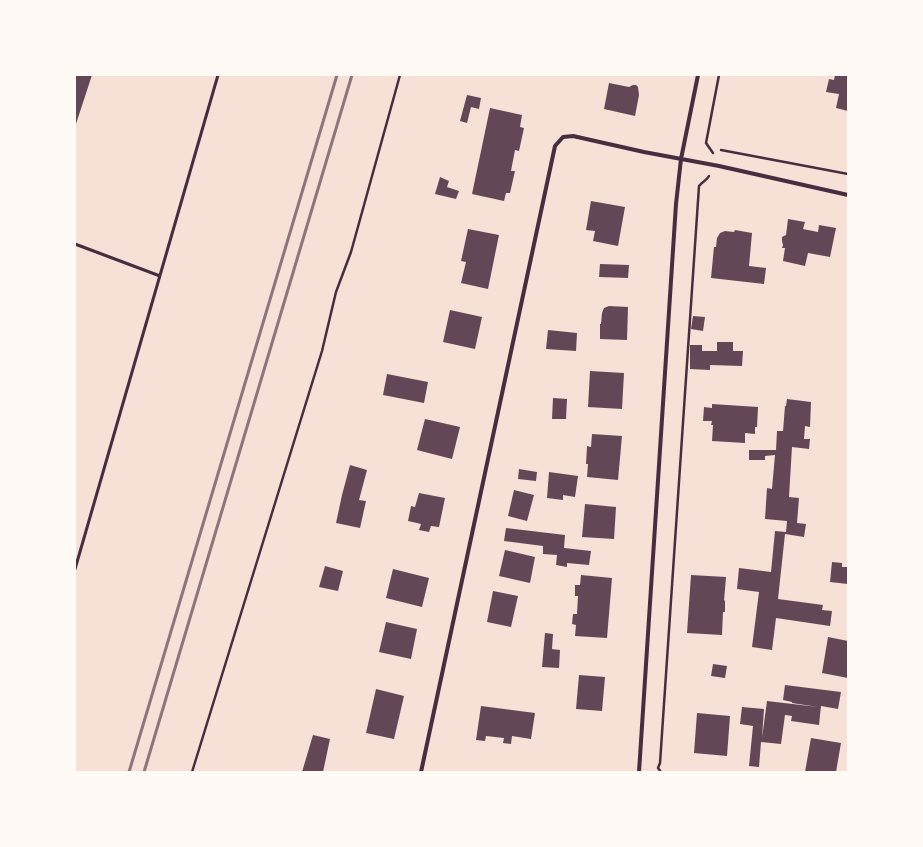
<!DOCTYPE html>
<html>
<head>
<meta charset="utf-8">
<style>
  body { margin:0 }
  #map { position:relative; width:923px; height:847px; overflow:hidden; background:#f7e1d7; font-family:"Fira Sans",sans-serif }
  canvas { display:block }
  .frame { position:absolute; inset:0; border:76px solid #fffaf5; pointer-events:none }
</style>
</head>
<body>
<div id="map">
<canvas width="923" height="847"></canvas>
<div class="frame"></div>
</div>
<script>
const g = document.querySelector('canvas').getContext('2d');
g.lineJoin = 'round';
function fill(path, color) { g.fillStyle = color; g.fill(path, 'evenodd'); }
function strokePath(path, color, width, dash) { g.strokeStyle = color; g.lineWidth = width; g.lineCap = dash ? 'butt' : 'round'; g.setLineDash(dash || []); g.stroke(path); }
const building = new Path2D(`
  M 75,75 L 92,75 L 75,127 Z
  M 835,75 L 844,76 L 845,75 L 848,75 L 848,111 L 836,108 L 839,94 L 826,92 L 829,79 L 834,80 Z
  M 609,83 L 629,87 L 633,85 L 636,85 L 638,87 L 639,95 L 635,116 L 604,109 Z
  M 467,95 L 481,98 L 479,109 L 471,107 L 467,123 L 460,121 Z
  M 490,108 L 522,115 L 520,127 L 524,128 L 519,151 L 515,150 L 511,171 L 515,171 L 510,193 L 506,193 L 504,201 L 472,194 Z
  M 440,177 L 449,181 L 447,187 L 459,191 L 456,199 L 435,194 Z
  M 591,201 L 625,207 L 618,246 L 593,241 L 595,231 L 586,230 Z
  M 788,219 L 805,222 L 803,229 L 818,232 L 819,225 L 836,228 L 830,257 L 808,253 L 805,266 L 783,261 L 785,248 L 782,248 L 783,245 L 782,241 L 782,237 L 786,235 Z
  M 468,229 L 499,235 L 488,289 L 461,283 L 466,262 L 461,261 Z
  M 735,230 L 752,233 L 749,266 L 766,268 L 764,284 L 711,278 L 714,247 L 716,247 L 717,238 L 720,233 L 725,231 L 734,232 Z
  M 600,264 L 629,265 L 628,278 L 599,277 Z
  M 609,306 L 628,307 L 627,340 L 600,339 L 600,324 L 601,324 L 602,313 L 604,308 Z
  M 450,310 L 482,317 L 475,349 L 443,342 Z
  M 693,316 L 705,317 L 703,331 L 691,329 Z
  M 548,330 L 577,333 L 576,351 L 546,349 Z
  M 717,342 L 733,342 L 733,351 L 743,351 L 742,366 L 710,365 L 710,370 L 690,369 L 690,345 L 702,345 L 702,351 L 717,351 Z
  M 590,371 L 624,373 L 622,409 L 588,407 Z
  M 387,374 L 428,382 L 424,403 L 383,395 Z
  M 553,398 L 567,399 L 566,419 L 552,419 Z
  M 787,399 L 811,402 L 810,427 L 805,426 L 804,439 L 810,439 L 809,449 L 792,447 L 789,497 L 799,498 L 797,523 L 806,524 L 804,537 L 785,534 L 778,599 L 823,605 L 822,610 L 832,611 L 830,626 L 776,618 L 772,650 L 752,647 L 759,592 L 737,589 L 739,568 L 771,572 L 775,531 L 786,532 L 787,521 L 765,519 L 767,488 L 772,489 L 775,455 L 765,456 L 765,460 L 749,460 L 749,450 L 776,450 L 777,431 L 783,431 L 785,406 L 786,406 Z
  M 712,404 L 758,407 L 757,427 L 755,427 L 755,434 L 745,433 L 745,443 L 712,441 L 713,425 L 711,425 L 712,421 L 703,421 L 704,407 L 712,408 Z
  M 425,419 L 460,427 L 452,459 L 417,450 Z
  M 592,434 L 622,436 L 618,480 L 587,477 L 588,464 L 586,464 L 587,446 L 591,447 Z
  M 350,465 L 367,470 L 359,500 L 366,501 L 360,528 L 336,523 L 342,495 Z
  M 519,469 L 537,472 L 536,481 L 518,479 Z
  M 549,472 L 578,476 L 575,497 L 563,495 L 563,500 L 547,498 Z
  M 514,490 L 534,495 L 527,521 L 508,516 Z
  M 419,493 L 445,498 L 439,527 L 431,526 L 429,532 L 419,530 L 421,524 L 408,521 L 411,506 L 415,507 Z
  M 585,504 L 616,507 L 614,539 L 582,537 Z
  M 506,528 L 565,535 L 564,548 L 591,551 L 589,565 L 567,563 L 567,567 L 556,565 L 557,555 L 543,554 L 543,546 L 504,541 Z
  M 505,550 L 535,557 L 530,583 L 499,576 Z
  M 832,562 L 842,563 L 842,567 L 848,567 L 848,584 L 830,582 Z
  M 325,566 L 343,571 L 338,591 L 319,587 Z
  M 393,569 L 429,578 L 422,607 L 386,598 Z
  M 581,575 L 612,578 L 607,638 L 575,636 L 576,625 L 572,624 L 573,614 L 577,614 L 578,596 L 575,596 L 575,585 L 580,585 Z
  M 691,575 L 726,577 L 724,601 L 725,600 L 725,612 L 723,612 L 722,635 L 687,633 Z
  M 493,591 L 518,596 L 511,627 L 487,622 Z
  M 386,622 L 417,629 L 411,659 L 379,652 Z
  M 545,633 L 553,634 L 552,649 L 560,650 L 559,668 L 542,667 Z
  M 828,637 L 848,641 L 848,678 L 822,673 Z
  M 713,664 L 727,666 L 725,678 L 711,676 Z
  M 579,675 L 605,677 L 602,711 L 576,709 Z
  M 785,685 L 841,692 L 838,709 L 821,706 L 819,725 L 791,721 L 792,716 L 785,715 L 781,744 L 761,742 L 759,767 L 749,766 L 753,726 L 740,724 L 742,707 L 764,709 L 762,738 L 767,701 L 818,707 L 792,703 L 792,702 L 783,700 Z
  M 376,689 L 404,696 L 394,739 L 366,733 Z
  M 481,706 L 535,713 L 531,739 L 512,736 L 511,744 L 503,743 L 504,738 L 486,736 L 485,741 L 476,740 Z
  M 697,713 L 730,716 L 727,756 L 694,753 Z
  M 313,735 L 330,739 L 323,772 L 302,772 Z
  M 811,738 L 841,743 L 836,772 L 805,772 Z`);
const path = new Path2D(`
  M 721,150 L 848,174
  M 713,153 L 706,143 L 719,75
  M 192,772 L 322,351 L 336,292 L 351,252 L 400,75
  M 661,772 L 658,768 L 660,763 L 699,186 C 702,182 707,180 709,176`);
const service = new Path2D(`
  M 75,244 L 160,276
  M 75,569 L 218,75`);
const minor = new Path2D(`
  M 421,772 L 555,146 L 563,137 L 573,136 L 644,152 L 719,166 L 848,195
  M 639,772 L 676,204 L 681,159 L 698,75`);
const rail = new Path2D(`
  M 129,772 L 337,75
  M 144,772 L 352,75`);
fill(building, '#644757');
strokePath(path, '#4a2c40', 2.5);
strokePath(service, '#4a2c40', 3);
strokePath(minor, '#4a2c40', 4);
strokePath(rail, '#8f747c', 3);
</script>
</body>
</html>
